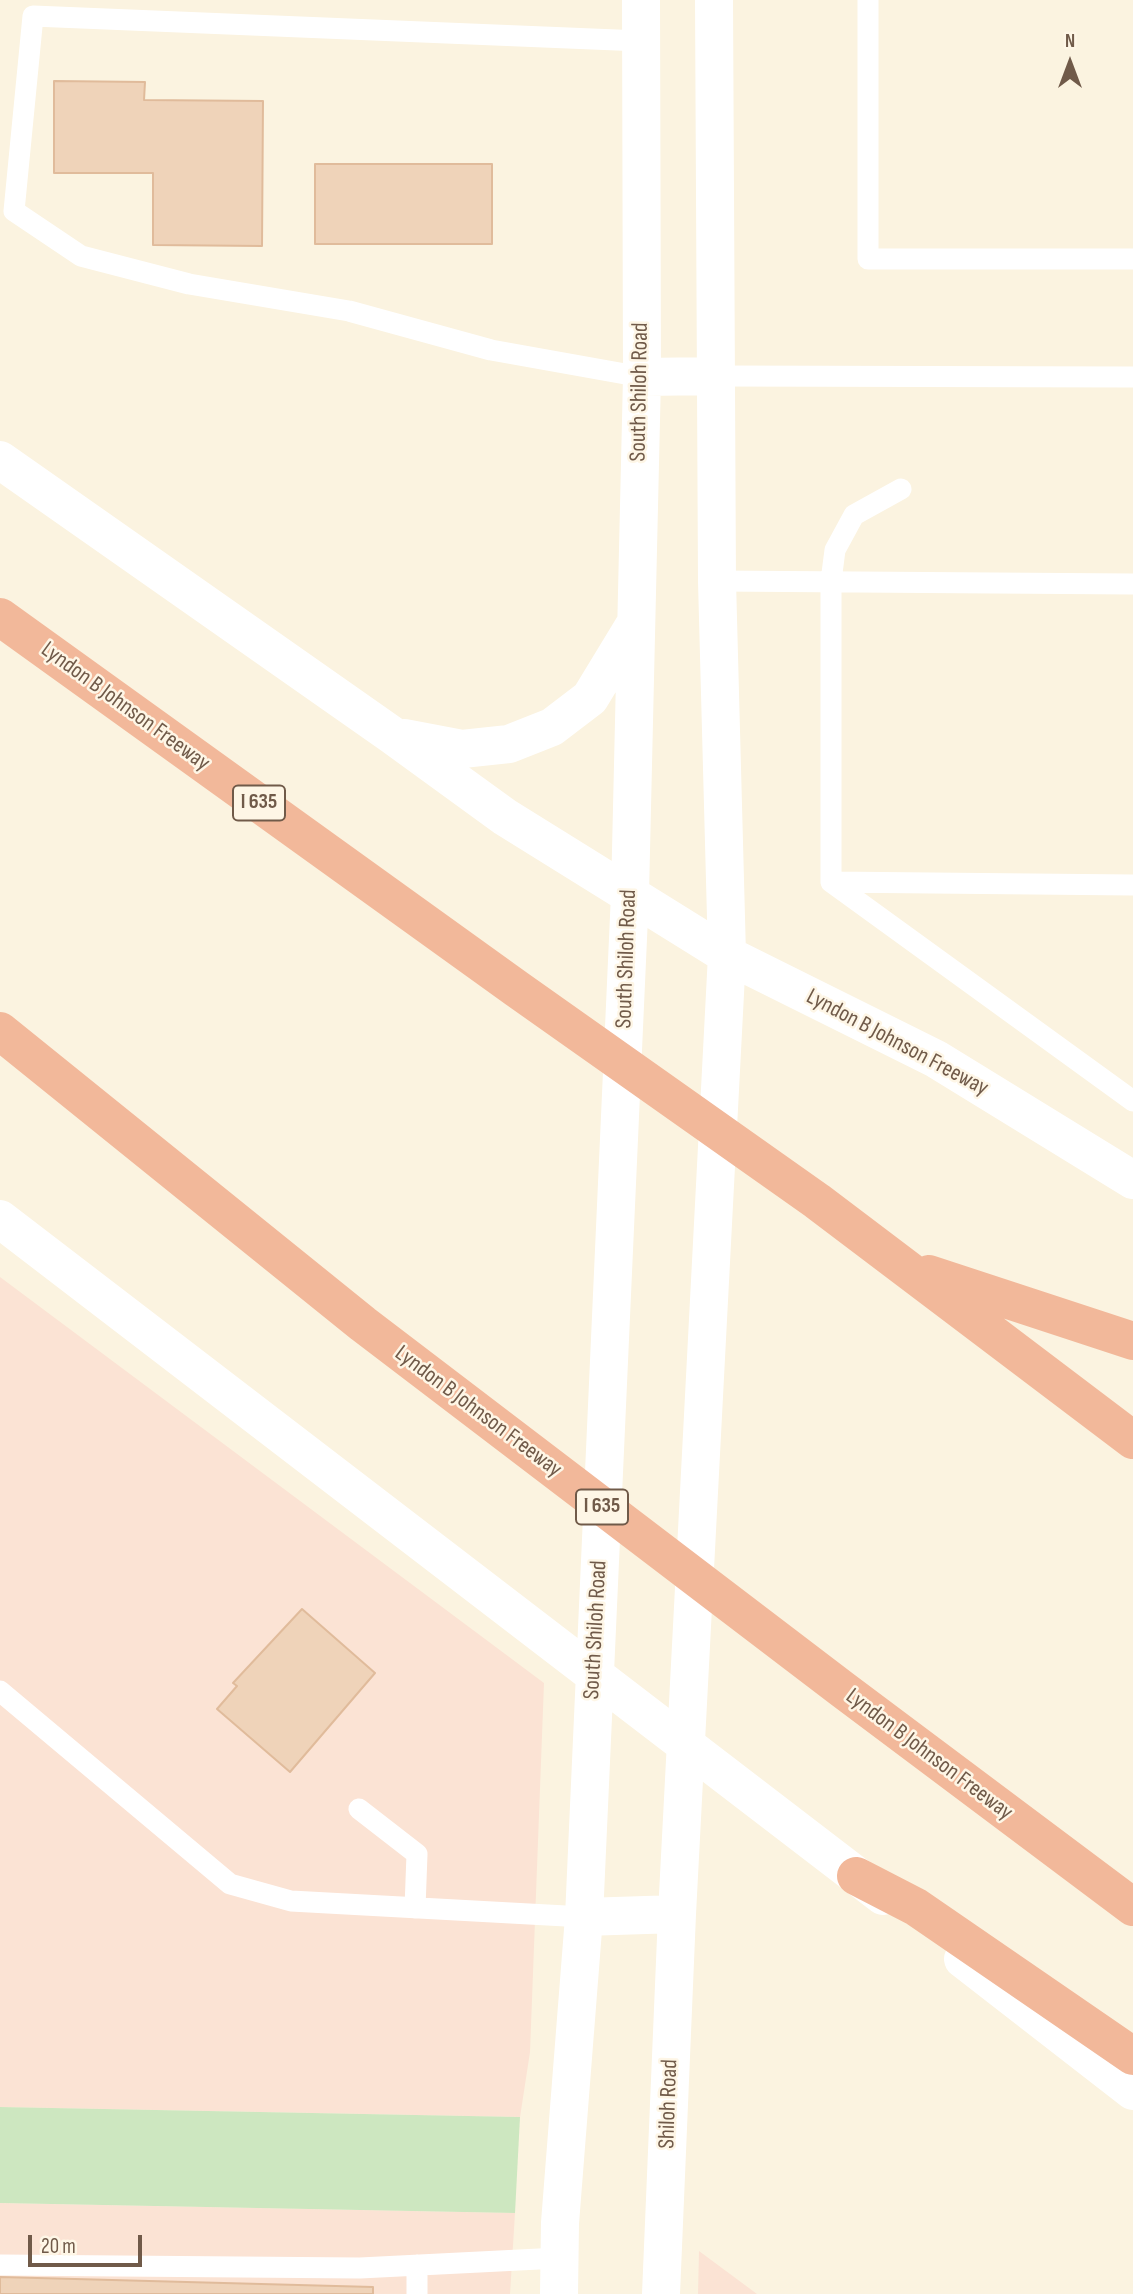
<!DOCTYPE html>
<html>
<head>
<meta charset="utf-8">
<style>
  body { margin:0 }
  #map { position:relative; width:1133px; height:2294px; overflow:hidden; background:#fbf3e0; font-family:"Sofia Sans Condensed",sans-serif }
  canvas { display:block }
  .north { position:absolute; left:1035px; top:28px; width:70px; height:70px; -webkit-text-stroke:5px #fef6e6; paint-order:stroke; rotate:0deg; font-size:19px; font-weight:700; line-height:28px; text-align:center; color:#705a49 }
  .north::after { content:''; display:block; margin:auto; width:24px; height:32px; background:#705a49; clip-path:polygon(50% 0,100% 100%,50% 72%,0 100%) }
  .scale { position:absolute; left:28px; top:2235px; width:114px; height:32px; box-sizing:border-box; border:4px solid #705a49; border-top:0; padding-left:9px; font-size:21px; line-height:24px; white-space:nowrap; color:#705a49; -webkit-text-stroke:5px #fef6e6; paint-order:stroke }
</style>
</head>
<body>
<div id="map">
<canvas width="1133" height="2294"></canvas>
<div class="north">N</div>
<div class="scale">20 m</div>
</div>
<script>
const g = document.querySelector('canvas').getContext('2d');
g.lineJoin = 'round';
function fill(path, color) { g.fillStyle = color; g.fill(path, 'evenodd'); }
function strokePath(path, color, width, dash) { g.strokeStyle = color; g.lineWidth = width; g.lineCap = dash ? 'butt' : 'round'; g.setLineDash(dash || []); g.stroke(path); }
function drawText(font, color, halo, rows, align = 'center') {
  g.font = font + ' "Sofia Sans Condensed",sans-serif'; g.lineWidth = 5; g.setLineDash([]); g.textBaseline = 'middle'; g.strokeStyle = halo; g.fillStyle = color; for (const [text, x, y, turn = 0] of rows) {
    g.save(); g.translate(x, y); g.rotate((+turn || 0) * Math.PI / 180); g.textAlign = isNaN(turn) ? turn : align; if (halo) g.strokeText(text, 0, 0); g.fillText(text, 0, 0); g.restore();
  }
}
const commercial = new Path2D(`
  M 0,1277 L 544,1683 L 530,2052 L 520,2117 L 0,2107 Z
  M 0,2203 L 515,2213 L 510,2294 L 0,2294 Z
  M 699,2251 L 757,2294 L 698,2294 Z`);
const green = new Path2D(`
  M 0,2107 L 520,2117 L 515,2213 L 0,2203 Z`);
const building = new Path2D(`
  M 54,81 L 145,82 L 144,100 L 263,101 L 262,246 L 153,245 L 153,173 L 54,173 Z
  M 315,164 L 492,164 L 492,244 L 315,244 Z
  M 302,1609 L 375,1673 L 290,1772 L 217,1709 L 237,1686 L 233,1683 Z
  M 0,2277 L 373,2287 L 373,2294 L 0,2294 Z`);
const lane = new Path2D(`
  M 868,0 L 868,259 L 1133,259
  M 641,41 L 33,16 L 14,211 L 81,256 L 189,284 L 349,311 L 491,350 L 642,377
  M 716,376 L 1133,377
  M 901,489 L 854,515 L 835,550 L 831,581 L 831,882 L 1133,885
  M 717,581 L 1133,584
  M 831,882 L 1133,1101
  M 0,1691 L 230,1884 L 291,1901 L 584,1917
  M 359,1809 L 417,1854 L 415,1908
  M 0,2265 L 360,2268 L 559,2258
  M 417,2294 L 417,2265`);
const secondary = new Path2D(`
  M 642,377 L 716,376
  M 0,460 L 392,735 L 505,817 L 727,955 L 936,1059 L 1133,1180
  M 404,738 L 462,749 L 509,744 L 552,727 L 590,698 L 635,624
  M 0,1219 L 883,1896
  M 584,1917 L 677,1914
  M 963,1959 L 1133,2091
  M 559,2294 L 560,2223 L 584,1917 L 630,894 L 642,377 L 641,0
  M 661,2294 L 677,1914 L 727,955 L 717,581 L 714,0`);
const highway = new Path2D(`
  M 0,617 L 517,989 L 817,1201 L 1133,1440
  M 0,1031 L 363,1324 L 842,1689 L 1133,1907
  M 929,1274 L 1133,1341
  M 856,1876 L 916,1907 L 1133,2056`);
const shields = [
  [259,803,52],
  [602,1507,52]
];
const shieldNames = [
  ["I 635",259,803],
  ["I 635",602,1507]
];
const streetNames = [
  ["South Shiloh Road",640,392,-89],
  ["Lyndon B Johnson Freeway",125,707,36],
  ["South Shiloh Road",627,959,-88],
  ["Lyndon B Johnson Freeway",897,1043,28],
  ["Lyndon B Johnson Freeway",478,1412,37],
  ["South Shiloh Road",596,1630,-87],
  ["Lyndon B Johnson Freeway",929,1755,37],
  ["Shiloh Road",669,2104,-88]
];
fill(commercial, '#fbe3d4');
fill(green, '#cde7c0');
fill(building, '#efd3b9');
strokePath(building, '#e0bb9b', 2);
strokePath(lane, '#fff', 21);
strokePath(secondary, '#fff', 38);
strokePath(highway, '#f2b89a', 38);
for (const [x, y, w] of shields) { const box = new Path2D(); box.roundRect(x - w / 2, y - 17.5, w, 35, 5); g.fillStyle = '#fef6e6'; g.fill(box); strokePath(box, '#705a49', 2); }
drawText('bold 21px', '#705a49', null, shieldNames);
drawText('23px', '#705a49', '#fef6e6', streetNames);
</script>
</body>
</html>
